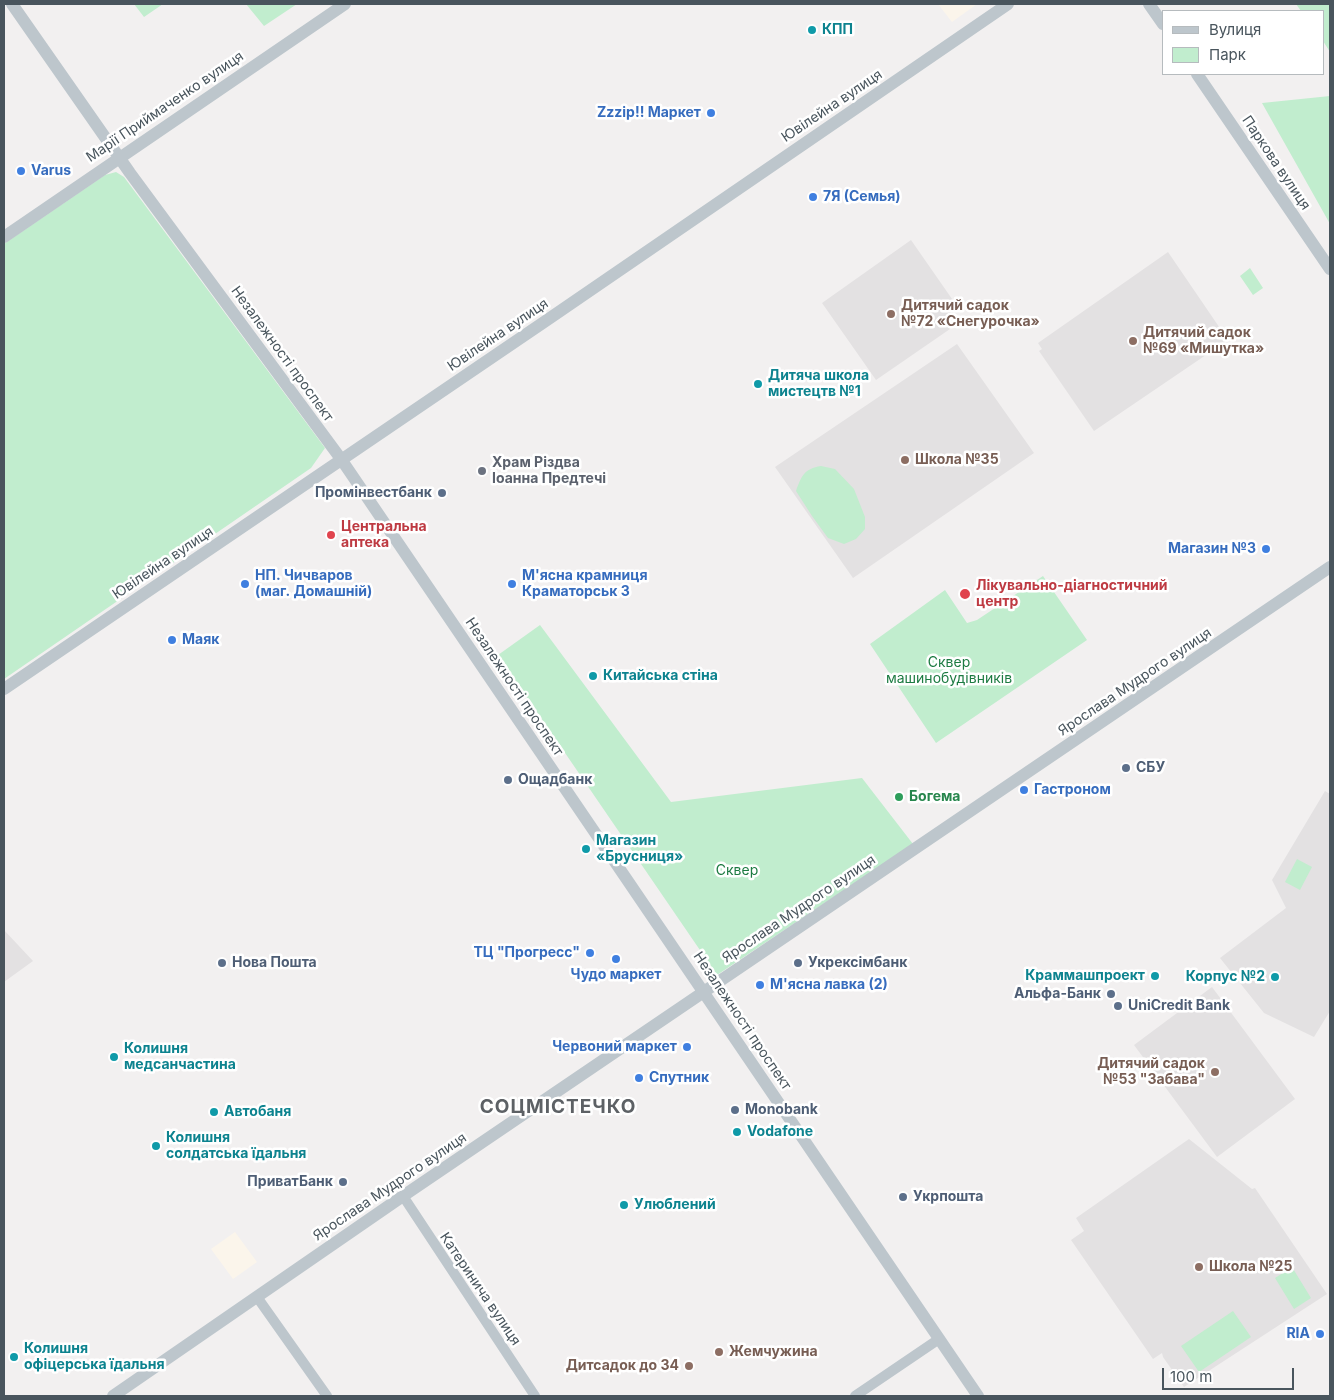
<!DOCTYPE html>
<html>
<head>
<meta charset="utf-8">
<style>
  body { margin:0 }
  #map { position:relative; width:1334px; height:1400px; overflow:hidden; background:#f2f0f0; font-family:Inter,sans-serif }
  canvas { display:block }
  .frame { position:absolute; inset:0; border:5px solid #49555d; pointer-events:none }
  .legend { position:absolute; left:1162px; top:10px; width:162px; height:65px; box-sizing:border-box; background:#fff; border:1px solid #b6bbbe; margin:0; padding:6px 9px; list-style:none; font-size:15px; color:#49555d }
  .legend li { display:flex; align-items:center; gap:10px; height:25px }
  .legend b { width:25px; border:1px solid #b6bbbe }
  .scale { position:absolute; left:1162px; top:1368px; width:132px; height:22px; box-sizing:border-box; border:2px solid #49555d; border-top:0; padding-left:6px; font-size:15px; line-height:18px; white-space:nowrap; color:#49555d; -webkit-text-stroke:4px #fff; paint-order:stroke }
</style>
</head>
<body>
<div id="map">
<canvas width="1334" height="1400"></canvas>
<div class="frame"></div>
<ul class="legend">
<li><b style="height:6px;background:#bdc6cc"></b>Вулиця</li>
<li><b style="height:14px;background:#c1edce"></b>Парк</li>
</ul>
<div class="scale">100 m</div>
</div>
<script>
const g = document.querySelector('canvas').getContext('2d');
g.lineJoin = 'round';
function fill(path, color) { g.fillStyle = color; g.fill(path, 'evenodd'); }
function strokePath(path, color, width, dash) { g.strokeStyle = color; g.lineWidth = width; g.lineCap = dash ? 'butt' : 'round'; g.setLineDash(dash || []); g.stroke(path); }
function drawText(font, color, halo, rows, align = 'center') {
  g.font = font + ' Inter,sans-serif'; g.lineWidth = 5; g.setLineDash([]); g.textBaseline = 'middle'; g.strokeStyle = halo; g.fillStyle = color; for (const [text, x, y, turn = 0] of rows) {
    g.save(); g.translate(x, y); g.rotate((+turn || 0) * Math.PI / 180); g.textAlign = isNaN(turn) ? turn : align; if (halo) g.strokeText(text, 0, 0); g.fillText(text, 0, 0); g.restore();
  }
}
const commercial = new Path2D(`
  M 938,4 L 977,4 L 952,22 Z
  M 235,1232 L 257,1262 L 233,1279 L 211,1249 Z`);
const education = new Path2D(`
  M 911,240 L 959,309 L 944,319 L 950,329 L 876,380 L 822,303 Z
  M 1168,252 L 1228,340 L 1094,431 L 1039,351 L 1042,349 L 1038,343 Z
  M 957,344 L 1034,453 L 853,578 L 775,467 Z
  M 1325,791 L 1330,794 L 1330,1011 L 1314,1037 L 1264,1013 L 1220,958 L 1286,908 L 1272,880 Z
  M 4,930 L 33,961 L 4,982 Z
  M 1212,987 L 1295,1099 L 1217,1157 L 1134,1045 Z
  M 1189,1139 L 1252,1189 L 1255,1188 L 1327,1294 L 1184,1387 L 1163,1357 L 1162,1353 L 1153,1359 L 1071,1240 L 1084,1231 L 1076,1218 Z`);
const green = new Path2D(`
  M 134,4 L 163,4 L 144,17 Z
  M 246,4 L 297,4 L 264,26 Z
  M 1296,4 L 1330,4 L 1330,52 L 1323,41 L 1323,11 L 1301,11 Z
  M 1330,96 L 1330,224 L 1262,103 Z
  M 116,172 L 124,177 L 325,448 L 311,468 L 4,679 L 4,244 L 105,175 Z
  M 1250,268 L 1263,288 L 1253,295 L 1240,276 Z
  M 821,466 L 835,469 L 854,489 L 865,517 L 865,529 L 856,539 L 844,544 L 828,538 L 812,516 L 796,491 C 802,475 804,469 821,466 Z
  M 1043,576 L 1087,640 L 936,743 L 870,644 L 945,590 L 967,623 L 977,620 Z
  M 540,625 L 671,802 L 862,778 L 913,844 L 717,975 L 498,655 Z
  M 1297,859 L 1312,867 L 1300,890 L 1285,882 Z
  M 1292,1267 L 1311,1298 L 1294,1309 L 1275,1278 Z
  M 1233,1311 L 1251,1337 L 1199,1372 L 1181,1346 Z`);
const minor = new Path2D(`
  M 403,1196 L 535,1396
  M 257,1297 L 327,1396
  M 855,1396 L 939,1339`);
const tertiary = new Path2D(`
  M 12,4 L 130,173 L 341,459 L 978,1396
  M 1149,4 L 1163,24
  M 1197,74 L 1330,269
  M 4,237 L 345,4
  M 4,689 L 550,318 L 1008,4
  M 113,1396 L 403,1196 L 1330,567`);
const markers = [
  [812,30,5,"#0f9aa8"],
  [711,113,5,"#3f7fe0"],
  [21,171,5,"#3f7fe0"],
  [813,197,5,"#3f7fe0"],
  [891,314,5,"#8d6e63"],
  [1133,341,5,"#8d6e63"],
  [758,384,5,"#0f9aa8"],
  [905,460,5,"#8d6e63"],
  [482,471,5,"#6b7280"],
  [442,493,5,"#5c6f8a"],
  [331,535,5,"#e0444e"],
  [1266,549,5,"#3f7fe0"],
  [245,584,5,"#3f7fe0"],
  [512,584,5,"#3f7fe0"],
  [965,594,6,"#e0444e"],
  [172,640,5,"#3f7fe0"],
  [593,676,5,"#0f9aa8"],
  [1126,768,5,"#5c6f8a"],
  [508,780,5,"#5c6f8a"],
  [1024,790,5,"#3f7fe0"],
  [899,797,5,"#2e9e5b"],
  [586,849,5,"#0f9aa8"],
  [590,953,5,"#3f7fe0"],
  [616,959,5,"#3f7fe0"],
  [222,963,5,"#5c6f8a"],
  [798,963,5,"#5c6f8a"],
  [1155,976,5,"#0f9aa8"],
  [1275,977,5,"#0f9aa8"],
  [760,985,5,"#3f7fe0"],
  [1111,994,5,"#5c6f8a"],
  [1118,1006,5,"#5c6f8a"],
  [687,1047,5,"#3f7fe0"],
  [114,1057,5,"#0f9aa8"],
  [1215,1072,5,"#8d6e63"],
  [639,1078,5,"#3f7fe0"],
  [735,1110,5,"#5c6f8a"],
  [214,1112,5,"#0f9aa8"],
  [737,1132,5,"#0f9aa8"],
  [156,1146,5,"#0f9aa8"],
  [343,1182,5,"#5c6f8a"],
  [903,1197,5,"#5c6f8a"],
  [624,1205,5,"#0f9aa8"],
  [1199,1267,5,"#8d6e63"],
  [1320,1334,5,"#3f7fe0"],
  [719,1352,5,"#8d6e63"],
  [14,1357,5,"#0f9aa8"],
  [689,1366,5,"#8d6e63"]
];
const cultureNames = [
  ["КПП",822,30],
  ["Дитяча школа",768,376],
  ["мистецтв №1",768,392],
  ["Китайська стіна",603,676],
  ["Магазин",596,841],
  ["«Брусниця»",596,857],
  ["Краммашпроект",1145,976,"right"],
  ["Корпус №2",1265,977,"right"],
  ["Колишня",124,1049],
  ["медсанчастина",124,1065],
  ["Автобаня",224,1112],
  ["Vodafone",747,1132],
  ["Колишня",166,1138],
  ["солдатська їдальня",166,1154],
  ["Улюблений",634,1205],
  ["Колишня",24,1349],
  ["офіцерська їдальня",24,1365]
];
const streetNames = [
  ["Ювілейна вулиця",832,106,-34],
  ["Марії Приймаченко вулиця",165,107,-34],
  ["Паркова вулиця",1276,163,56],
  ["Ювілейна вулиця",498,335,-34],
  ["Незалежності проспект",282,354,54],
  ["Ювілейна вулиця",163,563,-34],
  ["Ярослава Мудрого вулиця",1135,682,-34],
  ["Незалежності проспект",514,687,56],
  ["Ярослава Мудрого вулиця",799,909,-34],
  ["Незалежності проспект",742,1021,56],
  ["Ярослава Мудрого вулиця",390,1187,-34],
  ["Катеринича вулиця",480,1289,56]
];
const shopNames = [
  ["Zzzip!! Маркет",701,113,"right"],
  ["Varus",31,171],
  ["7Я (Семья)",823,197],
  ["Магазин №3",1256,549,"right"],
  ["НП. Чичваров",255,576],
  ["(маг. Домашній)",255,592],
  ["М'ясна крамниця",522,576],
  ["Краматорськ 3",522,592],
  ["Маяк",182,640],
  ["Гастроном",1034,790],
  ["ТЦ \"Прогресс\"",580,953,"right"],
  ["Чудо маркет",616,975,"center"],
  ["М'ясна лавка (2)",770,985],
  ["Червоний маркет",677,1047,"right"],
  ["Спутник",649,1078],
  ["RIA",1310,1334,"right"]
];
const educationNames = [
  ["Дитячий садок",901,306],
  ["№72 «Снегурочка»",901,322],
  ["Дитячий садок",1143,333],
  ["№69 «Мишутка»",1143,349],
  ["Школа №35",915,460],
  ["Дитячий садок",1205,1064,"right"],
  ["№53 \"Забава\"",1205,1080,"right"],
  ["Школа №25",1209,1267],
  ["Жемчужина",729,1352],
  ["Дитсадок до 34",679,1366,"right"]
];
const worshipNames = [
  ["Храм Різдва",492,463],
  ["Іоанна Предтечі",492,479]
];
const serviceNames = [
  ["Промінвестбанк",432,493,"right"],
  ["СБУ",1136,768],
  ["Ощадбанк",518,780],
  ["Нова Пошта",232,963],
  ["Укрексімбанк",808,963],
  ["Альфа-Банк",1101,994,"right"],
  ["UniCredit Bank",1128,1006],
  ["Monobank",745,1110],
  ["ПриватБанк",333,1182,"right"],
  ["Укрпошта",913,1197]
];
const healthNames = [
  ["Центральна",341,527],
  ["аптека",341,543],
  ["Лікувально-діагностичний",976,586],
  ["центр",976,602]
];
const parkNames = [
  ["Сквер",949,663],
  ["машинобудівників",949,679],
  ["Сквер",737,871]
];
const leisureNames = [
  ["Богема",909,797]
];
const districtNames = [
  ["СОЦМІСТЕЧКО",558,1107]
];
fill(commercial, '#fbf5eb');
fill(education, '#e3e1e2');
fill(green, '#c1edce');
strokePath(minor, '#bdc6cc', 10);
strokePath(tertiary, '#bdc6cc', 12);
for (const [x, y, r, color] of markers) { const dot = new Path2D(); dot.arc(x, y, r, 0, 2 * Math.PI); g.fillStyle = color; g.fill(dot); strokePath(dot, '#fff', 2); }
drawText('bold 14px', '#0d838f', '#fff', cultureNames, 'left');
drawText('14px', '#49555d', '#fff', streetNames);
drawText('bold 14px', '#366cbe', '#fff', shopNames, 'left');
drawText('bold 14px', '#785e54', '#fff', educationNames, 'left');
drawText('bold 14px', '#5b616d', '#fff', worshipNames, 'left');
drawText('bold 14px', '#4e5e75', '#fff', serviceNames, 'left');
drawText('bold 14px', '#be3a42', '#fff', healthNames, 'left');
drawText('14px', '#1d7b42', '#fff', parkNames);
drawText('bold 14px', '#27864d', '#fff', leisureNames, 'left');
g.letterSpacing = '1px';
drawText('bold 19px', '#5d6165', '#fff', districtNames);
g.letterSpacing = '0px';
</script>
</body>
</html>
